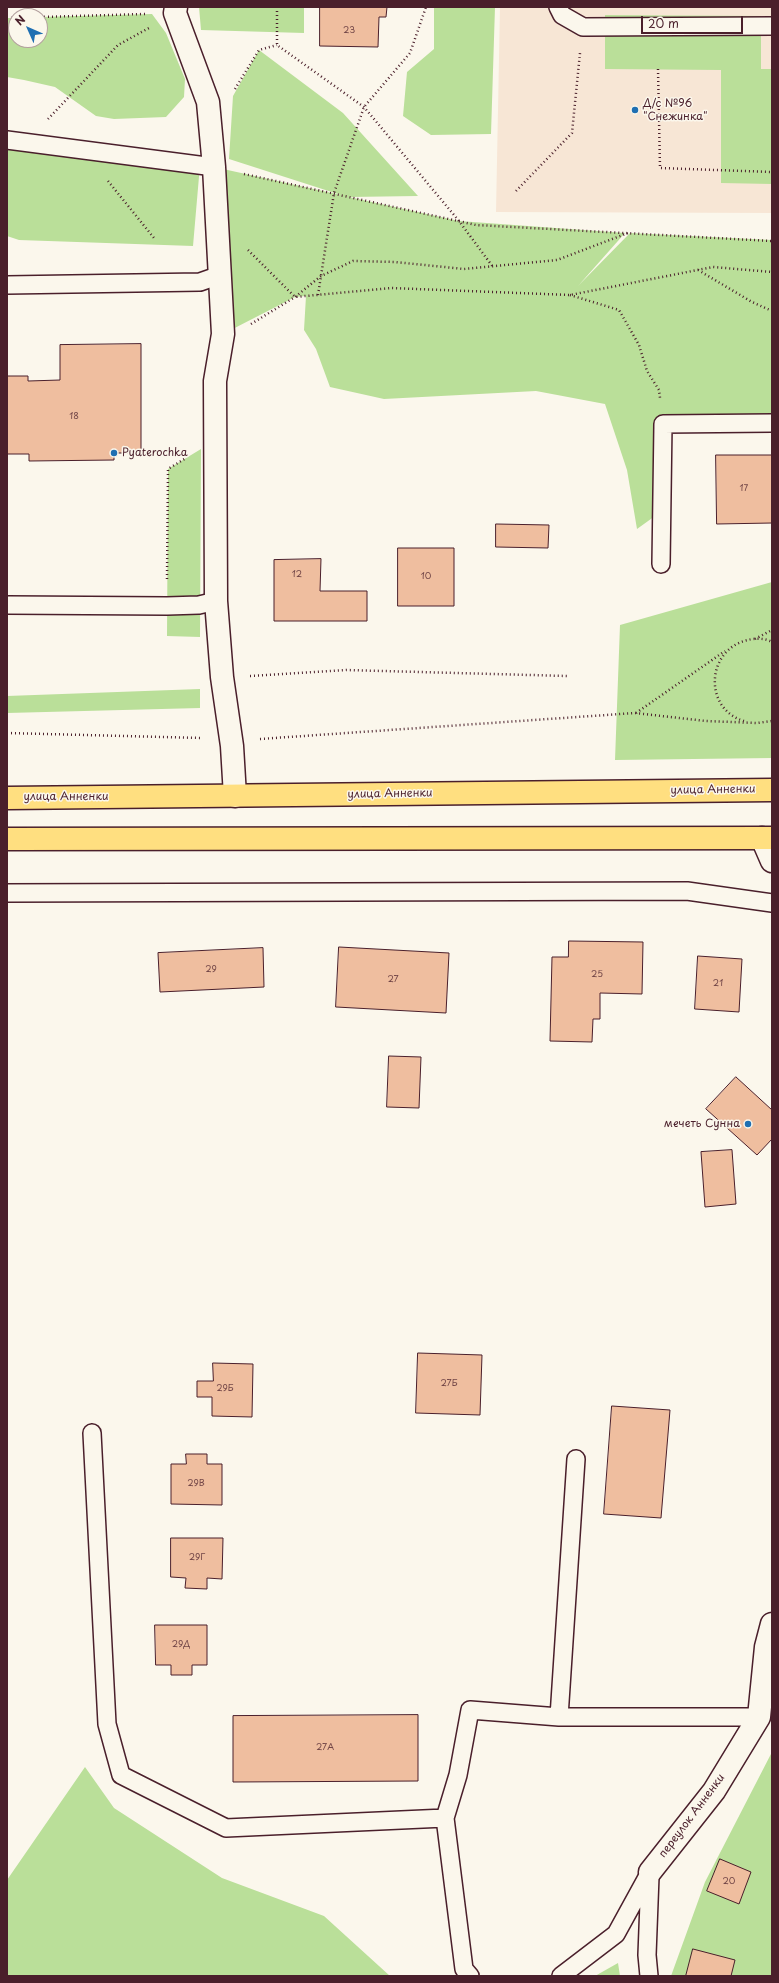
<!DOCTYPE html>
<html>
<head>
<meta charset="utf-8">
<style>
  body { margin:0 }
  #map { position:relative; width:779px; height:1983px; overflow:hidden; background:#fbf7ec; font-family:"Playpen Sans",sans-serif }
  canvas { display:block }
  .frame { position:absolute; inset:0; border:8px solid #4a1f2b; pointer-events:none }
  .north { position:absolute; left:8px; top:8px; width:40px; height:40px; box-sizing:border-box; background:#fbf7ec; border:1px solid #b4a19f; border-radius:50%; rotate:315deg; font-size:11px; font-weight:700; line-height:16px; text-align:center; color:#4a1f2b }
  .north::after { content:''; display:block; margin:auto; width:14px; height:18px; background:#1f6fb2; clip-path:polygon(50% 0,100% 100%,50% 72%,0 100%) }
  .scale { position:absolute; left:641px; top:16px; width:102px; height:18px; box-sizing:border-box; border:2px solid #4a1f2b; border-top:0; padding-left:5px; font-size:12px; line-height:14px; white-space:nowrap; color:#4a1f2b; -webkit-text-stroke:3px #fbf7ec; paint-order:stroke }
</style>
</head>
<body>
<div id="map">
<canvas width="779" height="1983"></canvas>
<div class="frame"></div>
<div class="north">N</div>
<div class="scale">20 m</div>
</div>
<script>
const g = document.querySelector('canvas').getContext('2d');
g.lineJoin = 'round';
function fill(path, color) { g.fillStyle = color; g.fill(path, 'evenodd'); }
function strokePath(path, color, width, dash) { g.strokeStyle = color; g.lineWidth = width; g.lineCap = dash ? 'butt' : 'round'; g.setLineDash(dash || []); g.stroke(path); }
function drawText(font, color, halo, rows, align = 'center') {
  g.font = font + ' "Playpen Sans",sans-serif'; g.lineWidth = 3; g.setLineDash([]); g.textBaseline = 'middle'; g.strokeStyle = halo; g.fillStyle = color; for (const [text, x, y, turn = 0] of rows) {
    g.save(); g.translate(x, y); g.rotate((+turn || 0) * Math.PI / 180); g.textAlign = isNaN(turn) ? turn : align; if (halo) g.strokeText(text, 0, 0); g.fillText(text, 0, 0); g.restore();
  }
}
const built = new Path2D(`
  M 500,7 L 772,7 L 772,213 L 496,212 Z`);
const green = new Path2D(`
  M 199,7 L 304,7 L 304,33 L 201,30 Z
  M 434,7 L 495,7 L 491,134 L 431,135 L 403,116 L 407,72 L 434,49 Z
  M 152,14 L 166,33 L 185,79 L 184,97 L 166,117 L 114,119 L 96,116 L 55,87 L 24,80 L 7,77 L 7,18 L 16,18 L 16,40 L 40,40 L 40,17 Z
  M 605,15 L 761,16 L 761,69 L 772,69 L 772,184 L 721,183 L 721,70 L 605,69 Z
  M 259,50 L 343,113 L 418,196 L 349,197 L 459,221 L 625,233 L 578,286 L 630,233 L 772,240 L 772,424 L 663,424 L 662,511 L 637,529 L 627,470 L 605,404 L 536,391 L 384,399 L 330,387 L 316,349 L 304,330 L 306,296 L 295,297 L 223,334 L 214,167 L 341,195 L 229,159 L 233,96 Z
  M 7,140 L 200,165 L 193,246 L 19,240 L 7,236 Z
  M 201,449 L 200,637 L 167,636 L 168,469 Z
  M 772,582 L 772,758 L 615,760 L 620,625 Z
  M 200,689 L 200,708 L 7,713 L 7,696 Z
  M 772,1752 L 772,1976 L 671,1976 L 705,1882 Z
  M 85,1767 L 114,1808 L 222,1878 L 324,1916 L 390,1976 L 7,1976 L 7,1880 Z
  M 618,1963 L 620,1976 L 595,1976 Z`);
const building = new Path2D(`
  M 320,7 L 387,7 L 386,17 L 379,17 L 378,47 L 320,46 Z
  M 141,344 L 141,453 L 114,453 L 114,460 L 29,461 L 29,454 L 7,454 L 7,376 L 28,376 L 28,381 L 60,380 L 60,345 Z
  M 716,455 L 772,455 L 772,523 L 717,524 Z
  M 496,524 L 549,525 L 548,548 L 496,547 Z
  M 398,548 L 454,548 L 454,606 L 398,606 Z
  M 321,559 L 320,591 L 367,591 L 367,621 L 274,621 L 274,560 Z
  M 569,941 L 643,942 L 642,994 L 600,993 L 600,1019 L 593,1019 L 592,1042 L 550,1041 L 552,957 L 568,957 Z
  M 339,947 L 449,953 L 446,1013 L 336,1007 Z
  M 263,948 L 264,987 L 160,992 L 158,953 Z
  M 698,956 L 742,959 L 739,1012 L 695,1009 Z
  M 389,1056 L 421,1057 L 419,1108 L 387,1107 Z
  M 736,1077 L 772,1110 L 772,1139 L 757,1155 L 706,1109 Z
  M 732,1150 L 736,1204 L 705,1207 L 701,1152 Z
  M 418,1353 L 482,1355 L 480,1415 L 416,1413 Z
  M 213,1363 L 253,1364 L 252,1417 L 212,1416 L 212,1397 L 197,1397 L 197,1381 L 213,1381 Z
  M 612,1406 L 670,1410 L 661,1518 L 604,1514 Z
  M 186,1454 L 207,1454 L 207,1464 L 222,1464 L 222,1505 L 171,1504 L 171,1464 L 186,1464 Z
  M 171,1538 L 223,1538 L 222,1579 L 207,1578 L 207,1589 L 185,1588 L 186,1578 L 171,1577 Z
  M 155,1625 L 207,1625 L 207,1665 L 192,1665 L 192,1675 L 171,1675 L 171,1665 L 156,1665 Z
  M 418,1715 L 418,1781 L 233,1782 L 233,1716 Z
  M 720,1859 L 751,1872 L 739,1904 L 707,1891 Z
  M 693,1949 L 735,1960 L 731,1976 L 686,1976 Z`);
const path = new Path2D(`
  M 277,7 L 277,45 L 364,107 L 459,221 L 493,267
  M 40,17 L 145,14
  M 7,18 L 16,18
  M 658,69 L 660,168 L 772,172
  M 235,89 L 259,50 L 277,45
  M 48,119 L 118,45 L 149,28
  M 244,174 L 476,225 L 772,241
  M 108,181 L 154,238
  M 516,191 L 572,133 L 580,53
  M 248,250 L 295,297 L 391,288 L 570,295 L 713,267 L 772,272
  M 698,270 L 752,302 L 772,311
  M 318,295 L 334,193 L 364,107 L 410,53 L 426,7
  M 570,295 L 619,310 L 639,345 L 647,371 L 659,390 L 660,398
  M 251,324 L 295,297 L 321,276 L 353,261 L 395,262 L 464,269 L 557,260 L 628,233
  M 167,579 L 168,469 L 186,458
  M 755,639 L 772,630
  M 250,676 L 346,670 L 567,676
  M 636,713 L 725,651
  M 744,721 C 703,709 706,649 748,640 C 755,638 765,638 772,642
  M 7,733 L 202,738
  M 260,739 L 635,713 L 706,721 L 757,723 L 772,721`);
const lane = new Path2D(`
  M 558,7 L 562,15 L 583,27 L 772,26
  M 7,140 L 214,167
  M 7,285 L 200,282 L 220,275
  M 661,564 L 663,424 L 772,423
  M 7,605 L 167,606 L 199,605 L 216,601
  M 7,893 L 687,891 L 772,903
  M 92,1433 L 107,1724 L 121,1775 L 226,1828 L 445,1818
  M 559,1717 L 576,1459
  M 470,1976 L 464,1969 L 445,1818 L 458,1775 L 470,1710 L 559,1717 L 759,1717
  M 561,1976 L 616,1934 L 650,1872
  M 649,1976 L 647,1955 L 650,1876`);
const street = new Path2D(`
  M 176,7 L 175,13 L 208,102 L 214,167 L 223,334 L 215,381 L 216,601 L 222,677 L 232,746 L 235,796
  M 762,838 L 772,861
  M 650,1872 L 714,1791 L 759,1717 L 766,1647 L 772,1624`);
const primary = new Path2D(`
  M 7,798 L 772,790
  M 7,839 L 772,838`);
const markers = [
  [635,110,4,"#1f6fb2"],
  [114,453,4,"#1f6fb2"],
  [748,1124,4,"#1f6fb2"]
];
const numberNames = [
  ["23",349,31],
  ["18",74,417],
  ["17",744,489],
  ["12",297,575],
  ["10",426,577],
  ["29",211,970],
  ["25",597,975],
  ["27",393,980],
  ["21",718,984],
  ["27Б",449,1384],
  ["29Б",225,1389],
  ["29В",196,1484],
  ["29Г",197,1558],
  ["29Д",181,1645],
  ["27А",325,1748],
  ["20",729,1882]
];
const poiNames = [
  ["Д/с №96",643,104],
  ["\"Снежинка\"",643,117],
  ["Pyaterochka",122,453],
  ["мечеть Сунна",740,1124,"right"]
];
const streetNames = [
  ["улица Анненки",713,790,-1],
  ["улица Анненки",390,794,-1],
  ["улица Анненки",66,797],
  ["переулок Анненки",692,1816,-53]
];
fill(built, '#f7e6d5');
fill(green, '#badf99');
fill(building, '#efbe9f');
strokePath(building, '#4a1f2b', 1);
strokePath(lane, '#4a1f2b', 20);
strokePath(street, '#4a1f2b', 25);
strokePath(primary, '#4a1f2b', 25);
strokePath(path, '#4a1f2b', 2.5, [1, 3]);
strokePath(lane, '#fbf7ec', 17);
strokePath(street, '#fbf7ec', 22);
strokePath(primary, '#ffdf80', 22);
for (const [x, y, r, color] of markers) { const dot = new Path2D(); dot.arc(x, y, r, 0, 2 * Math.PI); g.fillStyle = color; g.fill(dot); strokePath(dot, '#fbf7ec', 1.5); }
drawText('9px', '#734748', null, numberNames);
drawText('11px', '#4a1f2b', '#fbf7ec', poiNames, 'left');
drawText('11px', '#4a1f2b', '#fbf7ec', streetNames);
</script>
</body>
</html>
